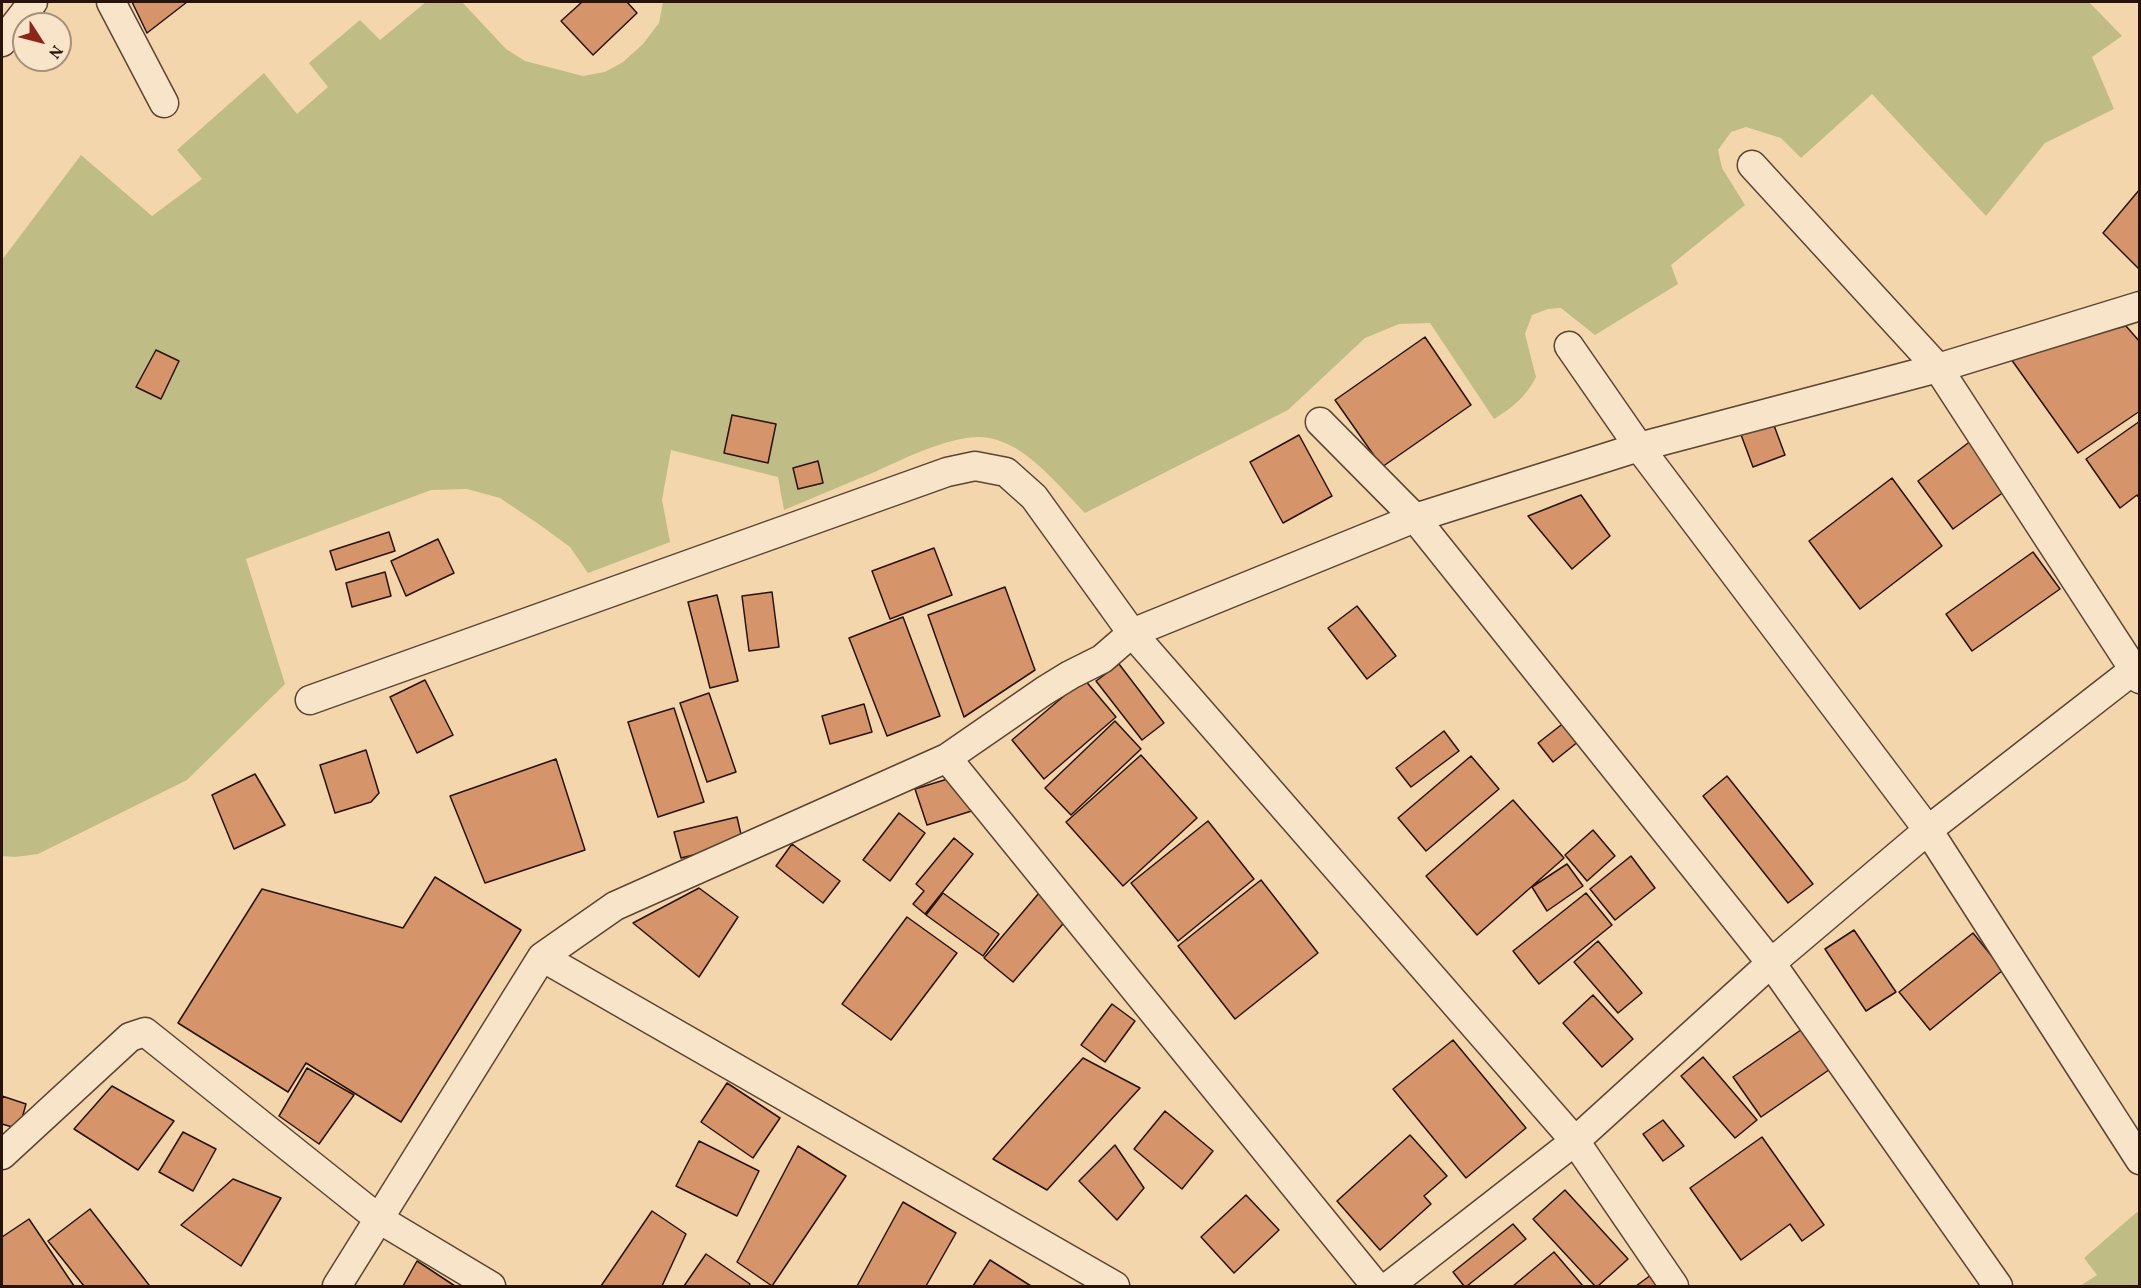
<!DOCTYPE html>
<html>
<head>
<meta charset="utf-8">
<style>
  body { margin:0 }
  #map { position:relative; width:2141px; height:1288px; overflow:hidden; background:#f3d6ac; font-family:Vollkorn,serif }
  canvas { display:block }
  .frame { position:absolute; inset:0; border:3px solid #28130a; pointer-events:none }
  .north { position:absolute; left:12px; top:12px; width:60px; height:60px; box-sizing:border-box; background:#f7e4c9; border:2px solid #a4907d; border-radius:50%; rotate:126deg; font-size:16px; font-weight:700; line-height:24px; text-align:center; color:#28130a }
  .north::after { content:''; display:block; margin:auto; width:21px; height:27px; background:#8f2418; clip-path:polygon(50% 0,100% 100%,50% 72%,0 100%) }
</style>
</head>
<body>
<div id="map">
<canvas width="2141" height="1288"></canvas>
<div class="frame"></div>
<div class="north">N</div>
</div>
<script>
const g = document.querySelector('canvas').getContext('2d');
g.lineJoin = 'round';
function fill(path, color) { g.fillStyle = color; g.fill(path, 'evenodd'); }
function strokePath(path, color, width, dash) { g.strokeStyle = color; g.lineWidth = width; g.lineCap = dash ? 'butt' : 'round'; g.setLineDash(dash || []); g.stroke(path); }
const green = new Path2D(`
  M 426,2 L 462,2 L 506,49 L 525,61 L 583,76 L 605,72 L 623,62 L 643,44 L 659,23 L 663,2 L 2089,2 L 2122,36 L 2092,57 L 2114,109 L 2045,143 L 1986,216 L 1872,94 L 1801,158 L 1781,138 L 1746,127 L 1731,132 L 1718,150 L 1722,168 L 1745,205 L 1671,265 L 1678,284 L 1595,335 L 1561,308 L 1548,309 L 1532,315 L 1525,334 L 1536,377 C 1526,397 1513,407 1494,419 L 1430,323 L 1399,324 L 1365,338 L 1288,410 L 1085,513 C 1060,487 1026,444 989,438 C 957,432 906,458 877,471 C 846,484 815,497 784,510 L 778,477 L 671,450 L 662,500 L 670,542 L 588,573 L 570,547 L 540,525 L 500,498 L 467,489 L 431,490 L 246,559 L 285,684 L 187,780 L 38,854 L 15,857 L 2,856 L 2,260 L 81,155 L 152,216 L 202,179 L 177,150 L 264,73 L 297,114 L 328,87 L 309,63 L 360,20 L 380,40 Z
  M 2137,1212 L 2140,1215 L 2139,1286 L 2080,1286 L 2097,1275 L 2084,1258 Z`);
const building = new Path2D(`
  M 132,2 L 187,2 L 147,33 Z
  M 582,2 L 627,2 L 637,13 L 593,55 L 561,21 Z
  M 2140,189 L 2140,267 L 2138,268 L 2103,233 Z
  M 2126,326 L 2140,342 L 2140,411 L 2078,453 L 2006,352 Z
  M 1425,337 L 1471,405 L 1382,467 L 1335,400 Z
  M 156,350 L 179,361 L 161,399 L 136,387 Z
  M 732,415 L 776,424 L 768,463 L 724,453 Z
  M 1772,420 L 1785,455 L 1753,467 L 1740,432 Z
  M 2140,421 L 2140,499 L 2137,495 L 2120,508 L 2086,459 Z
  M 1299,435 L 1332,496 L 1283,523 L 1250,462 Z
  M 1976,437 L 2012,486 L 1953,529 L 1918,481 Z
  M 818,461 L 823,483 L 798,489 L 793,468 Z
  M 1892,478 L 1942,546 L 1860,609 L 1809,541 Z
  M 1581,495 L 1610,536 L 1572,569 L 1528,516 Z
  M 389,532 L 395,551 L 336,570 L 330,551 Z
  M 438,539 L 454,573 L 406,596 L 391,561 Z
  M 934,548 L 952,595 L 890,619 L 872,571 Z
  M 2033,552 L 2060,589 L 1972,651 L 1946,614 Z
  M 385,572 L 391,596 L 352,607 L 346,583 Z
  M 1005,587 L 1035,670 L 964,717 L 928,615 Z
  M 772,592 L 779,647 L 749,651 L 742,596 Z
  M 717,595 L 738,681 L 710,688 L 688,602 Z
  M 1357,606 L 1396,656 L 1367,679 L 1328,628 Z
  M 903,617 L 940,716 L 887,736 L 849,638 Z
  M 1119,664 L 1164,723 L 1142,740 L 1096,681 Z
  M 1084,679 L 1116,717 L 1044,779 L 1012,740 Z
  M 425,680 L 453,735 L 417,753 L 390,697 Z
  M 709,693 L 736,772 L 707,782 L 680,703 Z
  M 864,704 L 872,732 L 830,744 L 822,716 Z
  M 674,708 L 704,802 L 658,817 L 628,722 Z
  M 1115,721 L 1141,749 L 1071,815 L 1045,788 Z
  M 1565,722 L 1579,741 L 1553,762 L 1538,743 Z
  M 1444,731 L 1459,751 L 1411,787 L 1396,768 Z
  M 366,750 L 379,793 L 371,802 L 335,813 L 320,765 Z
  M 1141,755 L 1197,818 L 1123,886 L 1066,822 Z
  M 1471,756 L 1499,789 L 1426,851 L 1398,818 Z
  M 556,759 L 585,850 L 485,883 L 450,796 Z
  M 255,774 L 285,825 L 234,849 L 212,795 Z
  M 1727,776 L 1813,884 L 1788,903 L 1703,796 Z
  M 954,777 L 978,809 L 927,825 L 915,789 Z
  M 1513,800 L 1564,858 L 1477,935 L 1426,876 Z
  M 899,813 L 925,833 L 890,881 L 863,860 Z
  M 737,817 L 743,843 L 681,858 L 674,832 Z
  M 1208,821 L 1254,879 L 1178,941 L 1131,883 Z
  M 1593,830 L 1615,856 L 1587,881 L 1565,855 Z
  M 954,838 L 973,854 L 925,914 L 913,904 L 924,891 L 916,884 Z
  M 792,844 L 840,881 L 823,903 L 776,866 Z
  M 1631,856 L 1655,888 L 1615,920 L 1590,889 Z
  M 1567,864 L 1583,886 L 1547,911 L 1532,887 Z
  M 435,877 L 521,930 L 401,1122 L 306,1063 L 288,1092 L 178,1023 L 262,889 L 403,928 Z
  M 1261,880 L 1318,953 L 1235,1019 L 1178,946 Z
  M 699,888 L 738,917 L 699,977 L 633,923 Z
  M 943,893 L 999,934 L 983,956 L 926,915 Z
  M 1039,893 L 1068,918 L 1013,982 L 984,958 Z
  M 1586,893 L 1612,925 L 1539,984 L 1513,951 Z
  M 907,917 L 957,953 L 891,1040 L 842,1004 Z
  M 1854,930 L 1896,992 L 1866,1011 L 1825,949 Z
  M 1973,933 L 2003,970 L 1930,1030 L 1899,992 Z
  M 1598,941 L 1642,993 L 1618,1013 L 1574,962 Z
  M 1593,995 L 1633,1039 L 1602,1067 L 1563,1023 Z
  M 1112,1004 L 1135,1021 L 1105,1062 L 1081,1045 Z
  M 1808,1025 L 1836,1065 L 1761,1117 L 1733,1077 Z
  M 1453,1040 L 1526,1128 L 1466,1178 L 1393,1089 Z
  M 1703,1057 L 1757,1120 L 1735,1138 L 1681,1076 Z
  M 1083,1058 L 1140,1088 L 1047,1190 L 993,1159 Z
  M 307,1068 L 354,1095 L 319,1144 L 279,1116 Z
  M 727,1083 L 780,1118 L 753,1158 L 701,1122 Z
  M 112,1086 L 174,1121 L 138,1170 L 74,1129 Z
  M 2,1096 L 26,1104 L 19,1129 L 2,1124 Z
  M 1165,1111 L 1213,1151 L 1182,1189 L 1134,1149 Z
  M 1663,1120 L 1684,1146 L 1663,1161 L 1643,1134 Z
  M 183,1132 L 216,1149 L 193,1191 L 159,1172 Z
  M 1410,1135 L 1447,1176 L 1424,1196 L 1431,1204 L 1380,1250 L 1337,1201 Z
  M 1762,1137 L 1824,1225 L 1802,1241 L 1790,1224 L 1741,1260 L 1690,1188 Z
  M 699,1141 L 759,1171 L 737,1216 L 676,1186 Z
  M 1115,1145 L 1144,1188 L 1117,1220 L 1079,1181 Z
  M 798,1146 L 846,1176 L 772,1286 L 737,1262 Z
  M 233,1179 L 281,1198 L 241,1266 L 181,1225 Z
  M 1565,1190 L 1628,1259 L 1598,1286 L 1595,1286 L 1533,1219 Z
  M 1246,1195 L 1279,1230 L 1234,1273 L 1201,1237 Z
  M 903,1202 L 956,1233 L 926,1286 L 857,1286 Z
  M 90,1209 L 149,1285 L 147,1286 L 84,1286 L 48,1241 Z
  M 652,1211 L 686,1234 L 662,1286 L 601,1286 Z
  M 29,1219 L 74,1286 L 2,1286 L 2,1237 Z
  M 1513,1224 L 1526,1239 L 1467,1286 L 1464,1286 L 1453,1272 Z
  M 1554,1252 L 1583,1286 L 1513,1286 Z
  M 706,1254 L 750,1284 L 749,1286 L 684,1286 Z
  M 990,1260 L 1031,1286 L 973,1286 Z
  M 417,1261 L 455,1286 L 403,1286 Z
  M 1655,1272 L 1666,1286 L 1636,1286 Z`);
const minor = new Path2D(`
  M 111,2 L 164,103
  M 2,42 L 33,2
  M 1752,165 L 1938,368 L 2140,679
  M 1569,346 L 1639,447 L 1928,830 L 2140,1160
  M 1320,422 L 1415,518 L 1771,963 L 1998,1286
  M 310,700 L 947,472 L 975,466 L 1006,472 L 1034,497 L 1132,633 L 1575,1141 L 1674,1286
  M 947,758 L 1376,1286
  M 542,957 L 1115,1286
  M 2,1155 L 130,1037 L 145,1032 L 379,1219 L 491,1286
  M 337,1286 L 542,957 L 615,906 L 947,758 L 1044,691 L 1070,675 L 1102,659 L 1132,633 L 1415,518 L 1639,447 L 1938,368 L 2140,306
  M 1389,1286 L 1575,1141 L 1771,963 L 1928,830 L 2140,665`);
fill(green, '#bfbc86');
fill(building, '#d5946a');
strokePath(building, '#28130a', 1.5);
strokePath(minor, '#5b4432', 31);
strokePath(minor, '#f7e4c9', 28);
</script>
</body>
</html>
